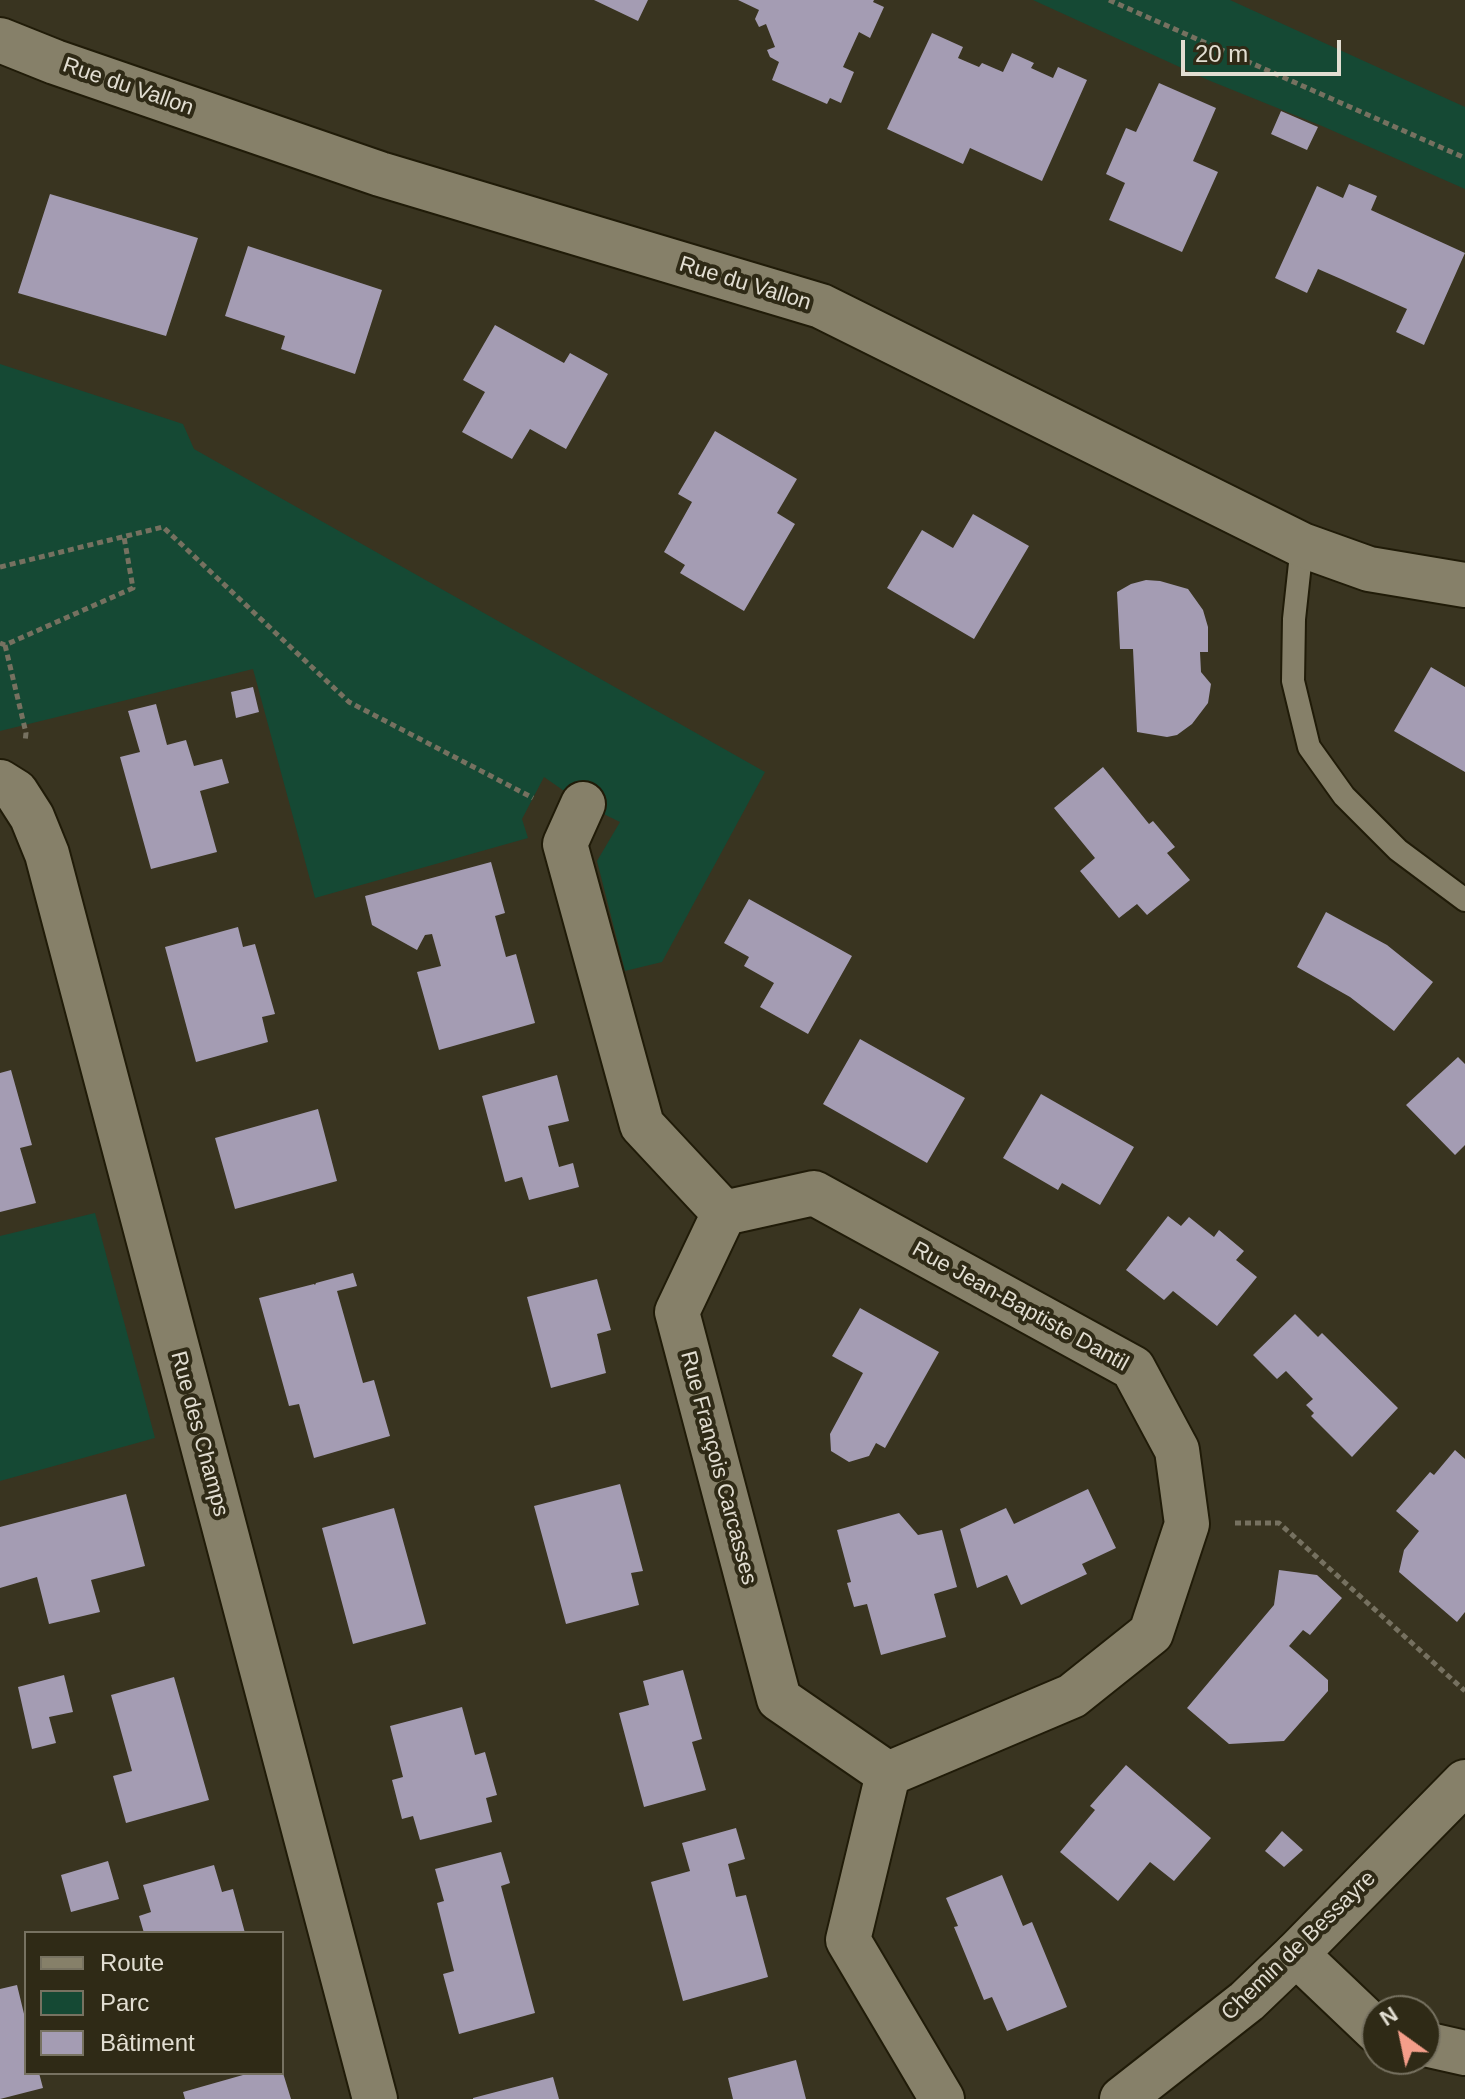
<!DOCTYPE html>
<html>
<head>
<meta charset="utf-8">
<style>
  body { margin:0 }
  #map { position:relative; width:1465px; height:2099px; overflow:hidden; background:#393420; font-family:Helvetica,sans-serif }
  canvas { display:block }
  .legend { position:absolute; left:24px; top:1931px; width:260px; height:144px; box-sizing:border-box; background:#2f2a16; border:2px solid #777261; margin:0; padding:10px 14px; list-style:none; font-size:24px; color:#e2ded2 }
  .legend li { display:flex; align-items:center; gap:16px; height:40px }
  .legend b { width:40px; border:2px solid #777261 }
  .north { position:absolute; left:1361px; top:1995px; width:80px; height:80px; box-sizing:border-box; background:#2f2a16; border:2px solid #777261; border-radius:50%; rotate:327deg; font-size:22px; font-weight:700; line-height:32px; text-align:center; color:#e2ded2 }
  .north::after { content:''; display:block; margin:auto; width:28px; height:36px; background:#f49e8a; clip-path:polygon(50% 0,100% 100%,50% 72%,0 100%) }
  .scale { position:absolute; left:1181px; top:40px; width:160px; height:36px; box-sizing:border-box; border:4px solid #e2ded2; border-top:0; padding-left:10px; font-size:24px; line-height:28px; white-space:nowrap; color:#e2ded2; -webkit-text-stroke:6px #2f2a16; paint-order:stroke }
</style>
</head>
<body>
<div id="map">
<canvas width="1465" height="2099"></canvas>
<ul class="legend">
<li><b style="height:10px;background:#868069"></b>Route</li>
<li><b style="height:22px;background:#154934"></b>Parc</li>
<li><b style="height:22px;background:#a49cb3"></b>Bâtiment</li>
</ul>
<div class="north">N</div>
<div class="scale">20 m</div>
</div>
<script>
const g = document.querySelector('canvas').getContext('2d');
g.lineJoin = 'round';
function fill(path, color) { g.fillStyle = color; g.fill(path, 'evenodd'); }
function strokePath(path, color, width, dash) { g.strokeStyle = color; g.lineWidth = width; g.lineCap = dash ? 'butt' : 'round'; g.setLineDash(dash || []); g.stroke(path); }
function drawText(font, color, halo, rows, align = 'center') {
  g.font = font + ' Helvetica,sans-serif'; g.lineWidth = 8; g.setLineDash([]); g.textBaseline = 'middle'; g.strokeStyle = halo; g.fillStyle = color; for (const [text, x, y, turn = 0] of rows) {
    g.save(); g.translate(x, y); g.rotate((+turn || 0) * Math.PI / 180); g.textAlign = isNaN(turn) ? turn : align; if (halo) g.strokeText(text, 0, 0); g.fillText(text, 0, 0); g.restore();
  }
}
const green = new Path2D(`
  M 1033,0 L 1230,0 L 1465,107 L 1465,189 L 1322,126 L 1208,80 Z
  M 0,364 L 183,424 L 194,449 L 765,772 L 662,962 L 625,971 L 597,861 L 620,822 L 583,804 L 544,777 L 522,819 L 528,838 L 315,898 L 253,669 L 0,731 Z
  M 95,1213 L 155,1438 L 0,1481 L 0,1236 Z`);
const building = new Path2D(`
  M 594,0 L 648,0 L 638,21 Z
  M 738,0 L 874,0 L 873,2 L 884,7 L 870,38 L 859,32 L 843,67 L 854,72 L 841,103 L 830,98 L 827,104 L 772,80 L 779,62 L 770,57 L 767,50 L 775,47 L 766,24 L 759,27 L 755,19 L 759,10 Z
  M 932,33 L 963,47 L 958,58 L 979,67 L 982,63 L 1003,72 L 1012,53 L 1034,63 L 1031,68 L 1053,78 L 1058,67 L 1087,80 L 1042,181 L 970,148 L 963,164 L 887,129 Z
  M 1159,83 L 1216,108 L 1193,161 L 1218,172 L 1182,252 L 1109,220 L 1125,183 L 1106,174 L 1126,128 L 1136,132 Z
  M 1281,111 L 1318,127 L 1307,150 L 1271,134 Z
  M 1349,184 L 1377,196 L 1371,210 L 1465,253 L 1424,345 L 1396,332 L 1407,309 L 1341,279 L 1318,269 L 1307,293 L 1275,278 L 1317,186 L 1343,198 Z
  M 50,194 L 198,238 L 166,336 L 18,293 Z
  M 248,246 L 382,290 L 355,374 L 281,349 L 285,336 L 225,316 Z
  M 495,325 L 564,363 L 570,353 L 608,374 L 566,449 L 530,429 L 512,459 L 462,432 L 485,392 L 463,380 Z
  M 715,431 L 797,479 L 777,513 L 795,524 L 744,611 L 680,573 L 685,565 L 664,552 L 692,502 L 678,494 Z
  M 973,514 L 1029,546 L 974,639 L 887,588 L 922,530 L 953,548 Z
  M 1146,580 L 1160,581 L 1188,589 L 1203,610 L 1208,627 L 1208,652 L 1200,652 L 1201,672 L 1211,684 L 1208,703 L 1192,724 L 1177,735 L 1167,737 L 1137,732 L 1133,649 L 1120,649 L 1117,592 L 1131,584 Z
  M 1431,667 L 1465,687 L 1465,772 L 1394,731 Z
  M 253,687 L 259,712 L 236,718 L 231,692 Z
  M 156,704 L 167,745 L 186,740 L 194,766 L 222,759 L 229,783 L 200,791 L 217,852 L 151,869 L 120,757 L 140,752 L 128,711 Z
  M 1103,767 L 1149,824 L 1153,821 L 1175,847 L 1167,853 L 1190,880 L 1147,915 L 1137,904 L 1119,918 L 1080,871 L 1095,858 L 1054,808 Z
  M 491,862 L 505,913 L 495,916 L 506,957 L 516,954 L 535,1023 L 439,1050 L 417,972 L 441,966 L 432,934 L 425,935 L 417,950 L 372,925 L 365,896 Z
  M 749,899 L 852,956 L 808,1034 L 760,1007 L 774,983 L 744,966 L 749,957 L 724,943 Z
  M 1326,912 L 1387,945 L 1433,982 L 1394,1031 L 1350,997 L 1297,967 Z
  M 238,927 L 243,947 L 255,944 L 275,1014 L 262,1017 L 268,1042 L 196,1062 L 165,947 Z
  M 860,1039 L 965,1098 L 927,1163 L 823,1104 Z
  M 1458,1057 L 1465,1064 L 1465,1145 L 1455,1155 L 1406,1105 Z
  M 11,1070 L 32,1145 L 20,1148 L 36,1203 L 0,1212 L 0,1073 Z
  M 557,1075 L 569,1121 L 548,1126 L 559,1167 L 573,1163 L 579,1187 L 529,1200 L 522,1177 L 505,1182 L 482,1096 Z
  M 1041,1094 L 1134,1147 L 1100,1205 L 1062,1183 L 1058,1190 L 1003,1158 Z
  M 318,1109 L 337,1181 L 235,1209 L 215,1138 Z
  M 1168,1216 L 1181,1226 L 1189,1217 L 1214,1237 L 1219,1230 L 1244,1251 L 1236,1260 L 1257,1277 L 1217,1326 L 1173,1291 L 1164,1300 L 1126,1270 Z
  M 353,1273 L 357,1286 L 337,1291 L 363,1383 L 374,1380 L 390,1436 L 314,1458 L 299,1404 L 289,1406 L 259,1298 L 314,1284 L 315,1285 L 316,1283 Z
  M 597,1279 L 611,1330 L 597,1334 L 606,1373 L 551,1388 L 527,1297 Z
  M 860,1308 L 939,1352 L 885,1448 L 876,1443 L 869,1456 L 849,1462 L 831,1451 L 830,1434 L 863,1373 L 832,1356 Z
  M 1295,1314 L 1318,1337 L 1322,1333 L 1398,1408 L 1352,1457 L 1311,1416 L 1314,1413 L 1306,1405 L 1313,1399 L 1286,1371 L 1277,1379 L 1253,1355 Z
  M 1455,1450 L 1465,1459 L 1465,1612 L 1457,1622 L 1399,1572 L 1404,1550 L 1419,1531 L 1396,1511 L 1430,1472 L 1434,1475 Z
  M 620,1484 L 643,1571 L 631,1573 L 639,1605 L 566,1624 L 534,1506 Z
  M 1088,1489 L 1116,1548 L 1082,1564 L 1087,1574 L 1021,1605 L 1007,1575 L 977,1588 L 960,1529 L 1006,1508 L 1014,1524 Z
  M 126,1494 L 145,1566 L 91,1580 L 100,1612 L 49,1624 L 37,1577 L 0,1588 L 0,1527 Z
  M 394,1508 L 426,1624 L 353,1644 L 322,1528 Z
  M 899,1513 L 918,1535 L 942,1530 L 957,1587 L 934,1594 L 946,1637 L 881,1655 L 867,1604 L 854,1607 L 847,1583 L 851,1582 L 837,1530 Z
  M 1279,1570 L 1317,1575 L 1342,1598 L 1310,1635 L 1303,1630 L 1289,1646 L 1328,1680 L 1328,1691 L 1284,1741 L 1229,1744 L 1187,1708 L 1274,1605 Z
  M 683,1670 L 702,1739 L 692,1742 L 706,1790 L 644,1807 L 619,1713 L 649,1705 L 643,1681 Z
  M 64,1675 L 73,1712 L 49,1717 L 56,1743 L 32,1749 L 18,1687 Z
  M 174,1677 L 209,1800 L 126,1823 L 113,1776 L 132,1771 L 111,1695 Z
  M 462,1707 L 475,1755 L 485,1752 L 497,1795 L 486,1798 L 492,1822 L 420,1840 L 413,1816 L 402,1819 L 392,1780 L 403,1777 L 390,1726 Z
  M 1126,1765 L 1211,1838 L 1174,1881 L 1150,1862 L 1118,1901 L 1060,1852 L 1095,1810 L 1090,1806 Z
  M 736,1828 L 745,1859 L 728,1864 L 736,1897 L 746,1895 L 768,1977 L 683,2001 L 651,1882 L 690,1871 L 682,1843 Z
  M 1282,1831 L 1303,1850 L 1284,1867 L 1265,1851 Z
  M 501,1852 L 510,1883 L 501,1886 L 535,2013 L 459,2034 L 443,1974 L 454,1971 L 437,1903 L 444,1901 L 435,1869 Z
  M 108,1861 L 119,1899 L 71,1912 L 61,1875 Z
  M 214,1865 L 222,1892 L 233,1889 L 245,1933 L 144,1933 L 139,1916 L 151,1912 L 143,1885 Z
  M 1002,1875 L 1023,1926 L 1032,1922 L 1067,2007 L 1007,2031 L 992,1997 L 984,2000 L 954,1927 L 958,1926 L 946,1898 Z
  M 17,1985 L 26,2022 L 26,2073 L 39,2073 L 43,2088 L 0,2099 L 0,1989 Z
  M 796,2060 L 806,2099 L 733,2099 L 728,2078 Z
  M 250,2073 L 283,2073 L 291,2099 L 185,2099 L 183,2092 Z
  M 553,2077 L 559,2099 L 473,2099 L 473,2098 Z`);
const path = new Path2D(`
  M 1109,0 L 1465,158
  M 0,567 L 163,527 L 349,702 L 533,798
  M 0,643 L 5,645 L 133,588 L 124,537
  M 5,645 L 26,733 L 25,742
  M 1235,1523 L 1279,1523 L 1465,1691`);
const service = new Path2D(`
  M 1302,545 L 1294,619 L 1293,681 L 1309,747 L 1344,796 L 1398,850 L 1465,900`);
const minor = new Path2D(`
  M 0,40 L 55,62 L 380,174 L 821,306 L 1302,545 L 1369,569 L 1465,585
  M 0,782 L 16,792 L 32,817 L 47,854 L 375,2099
  M 583,804 L 565,844 L 642,1125 L 724,1213 L 677,1312 L 779,1699 L 888,1774 L 848,1940 L 942,2099
  M 724,1213 L 814,1193 L 1133,1368 L 1177,1450 L 1187,1524 L 1151,1633 L 1072,1696 L 888,1774
  M 1296,1954 L 1377,2031
  M 1425,2044 L 1465,2053`);
const tertiary = new Path2D(`
  M 1122,2099 L 1247,2001 L 1296,1954 L 1465,1782`);
const streetNames = [
  ["Rue du Vallon",128,87,19],
  ["Rue du Vallon",745,284,17],
  ["Rue Jean-Baptiste Dantil",1020,1307,29],
  ["Rue des Champs",199,1434,75],
  ["Rue François Carcasses",718,1468,75],
  ["Chemin de Bessayre",1299,1946,-44]
];
fill(green, '#154934');
fill(building, '#a49cb3');
strokePath(service, '#201b08', 26);
strokePath(minor, '#201b08', 48);
strokePath(tertiary, '#201b08', 48);
strokePath(path, '#767160', 5, [6, 4]);
strokePath(service, '#868069', 22);
strokePath(minor, '#868069', 44);
strokePath(tertiary, '#868069', 44);
drawText('22px', '#e2ded2', '#2f2a16', streetNames);
</script>
</body>
</html>
